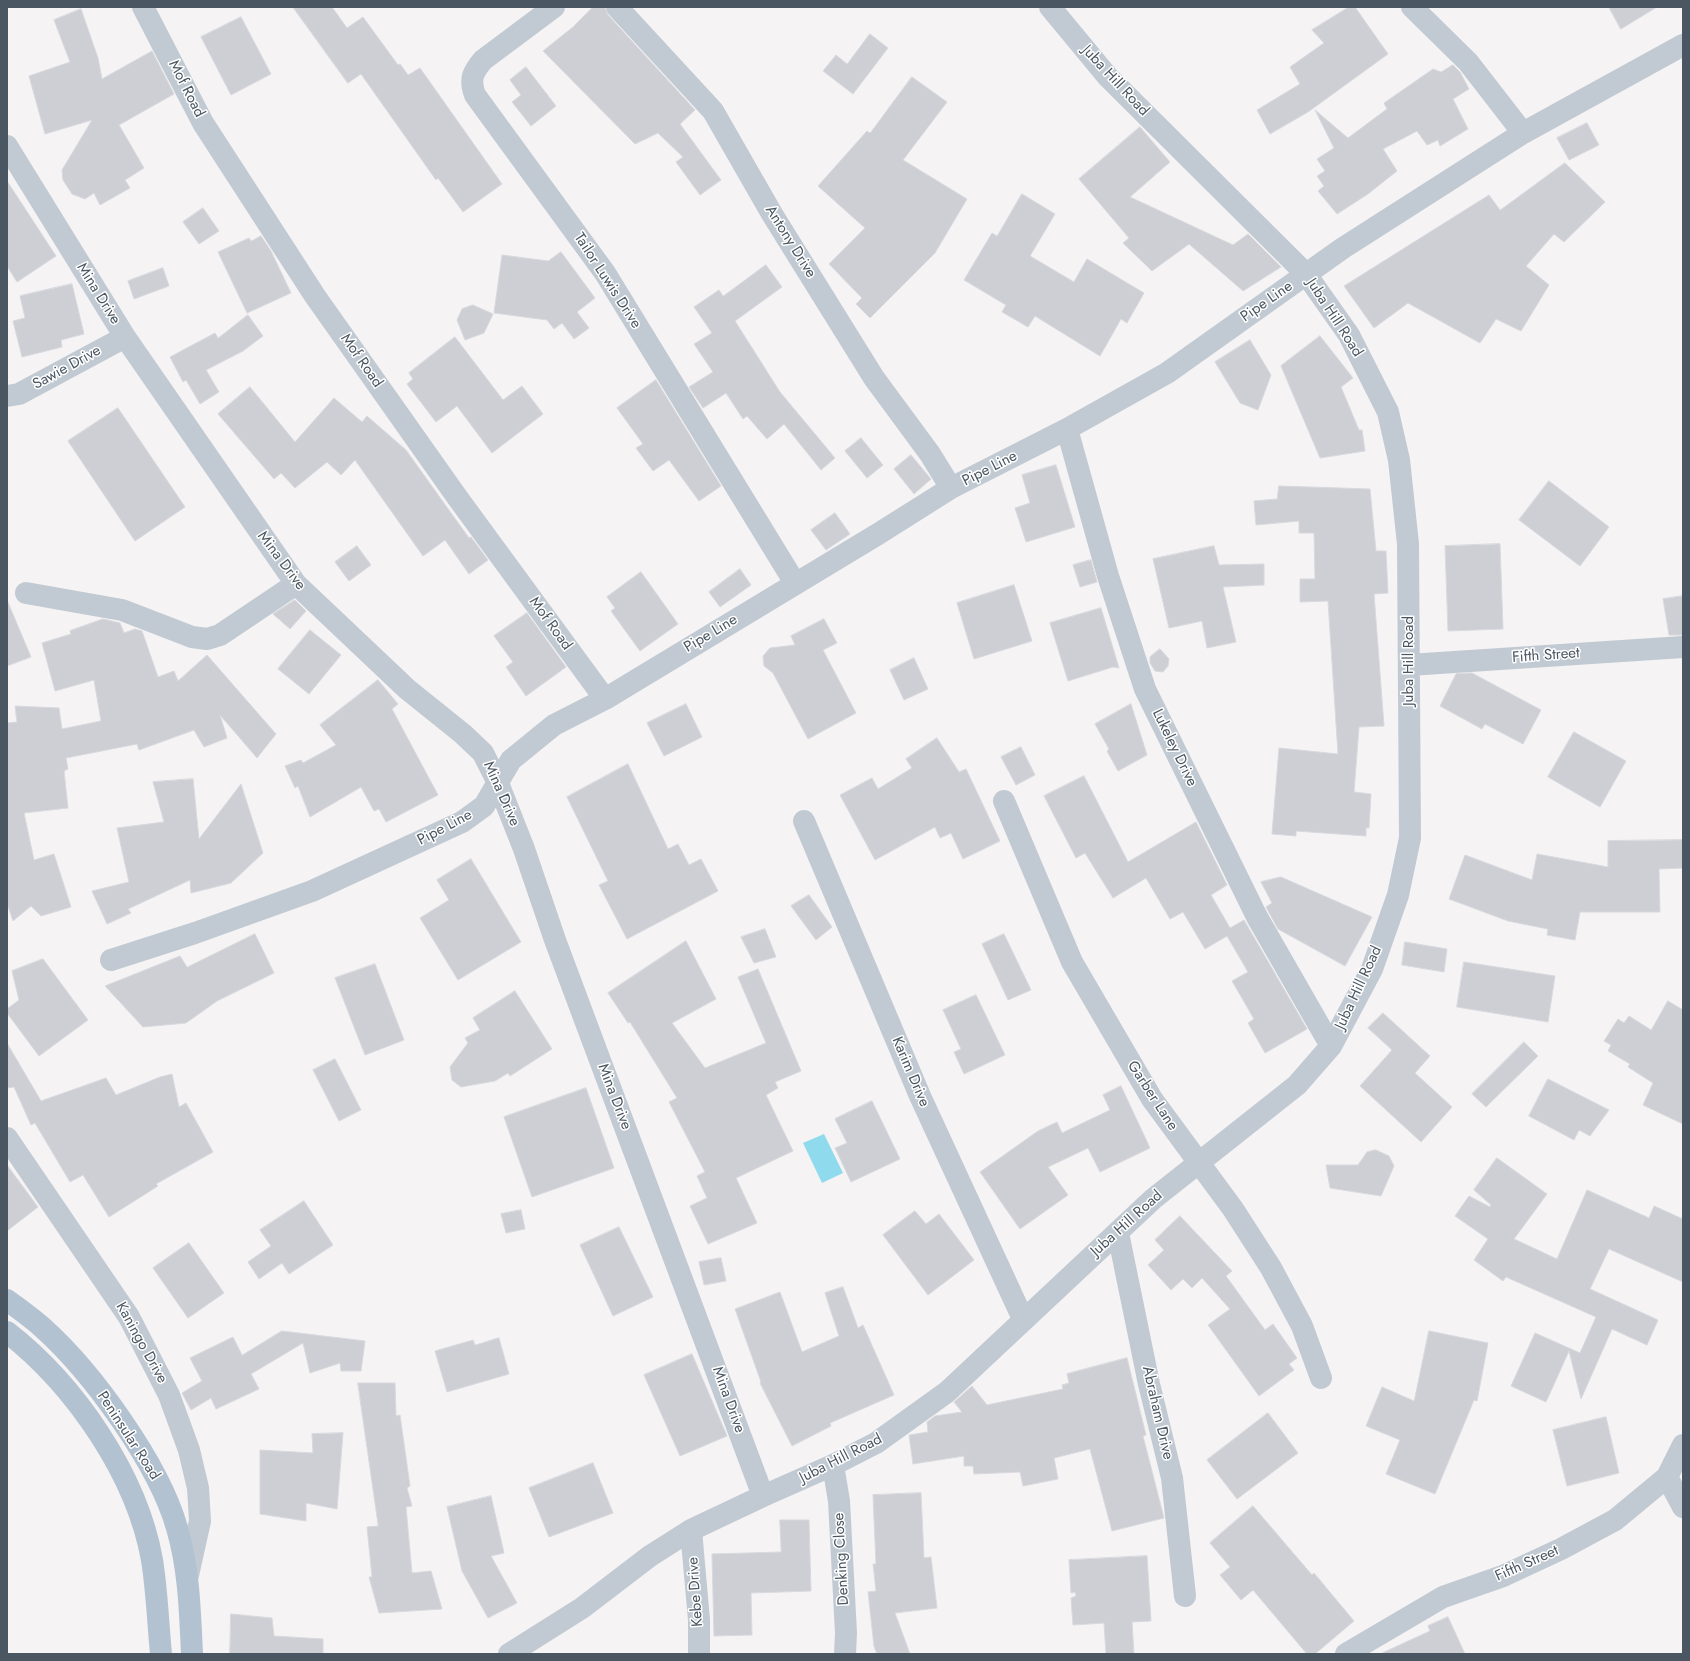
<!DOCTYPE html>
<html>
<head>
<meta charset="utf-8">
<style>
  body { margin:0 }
  #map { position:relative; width:1690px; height:1661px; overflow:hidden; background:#f5f3f3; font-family:Jost,sans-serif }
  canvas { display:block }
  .frame { position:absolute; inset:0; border:8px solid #4a5661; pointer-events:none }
</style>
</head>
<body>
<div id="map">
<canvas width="1690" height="1661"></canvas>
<div class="frame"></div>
</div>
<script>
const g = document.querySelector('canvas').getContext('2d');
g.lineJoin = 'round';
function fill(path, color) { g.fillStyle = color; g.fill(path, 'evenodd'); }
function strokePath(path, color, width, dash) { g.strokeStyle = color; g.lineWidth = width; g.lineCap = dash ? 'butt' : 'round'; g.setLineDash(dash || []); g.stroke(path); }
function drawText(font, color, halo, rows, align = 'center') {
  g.font = font + ' Jost,sans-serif'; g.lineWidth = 3; g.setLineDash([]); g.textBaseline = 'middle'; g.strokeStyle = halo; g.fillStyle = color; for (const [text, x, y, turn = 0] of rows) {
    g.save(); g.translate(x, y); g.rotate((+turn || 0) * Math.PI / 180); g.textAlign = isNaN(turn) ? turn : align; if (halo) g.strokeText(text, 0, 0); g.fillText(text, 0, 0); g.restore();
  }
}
const water = new Path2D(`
  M 824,1134 L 843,1173 L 822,1183 L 803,1143 Z`);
const building = new Path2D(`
  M 293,7 L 332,7 L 347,28 L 363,17 L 398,65 L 400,64 L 408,75 L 420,68 L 502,184 L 463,212 L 438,178 L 436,180 L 361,74 L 348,83 Z
  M 593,7 L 605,7 L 608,15 L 695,110 L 680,124 L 721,180 L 700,195 L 676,162 L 683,157 L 658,133 L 635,144 L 543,51 L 573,27 Z
  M 1349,7 L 1355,7 L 1388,54 L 1308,112 L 1270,134 L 1257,110 L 1300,84 L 1290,67 L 1324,43 L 1312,30 Z
  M 1609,7 L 1657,7 L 1621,29 Z
  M 81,9 L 98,58 L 102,79 L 152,51 L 174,94 L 119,125 L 144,168 L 125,180 L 130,188 L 100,205 L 94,193 L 85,199 L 72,194 L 63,180 L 62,170 L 92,120 L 45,134 L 29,76 L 70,62 L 54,20 Z
  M 241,17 L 271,74 L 231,95 L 201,37 Z
  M 870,34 L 888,48 L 853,94 L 823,71 L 836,55 L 847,64 Z
  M 1453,65 L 1460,72 L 1469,89 L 1453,99 L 1468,129 L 1440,146 L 1438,140 L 1427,145 L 1417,131 L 1383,149 L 1397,171 L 1368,194 L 1337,214 L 1318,191 L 1324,186 L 1317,176 L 1325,171 L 1317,159 L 1334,148 L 1315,110 L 1348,138 L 1387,109 L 1384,103 L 1433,69 L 1441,72 Z
  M 526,67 L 556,106 L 531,126 L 512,102 L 521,95 L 510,80 Z
  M 912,77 L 947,102 L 903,160 L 967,199 L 935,253 L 870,318 L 856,304 L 862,298 L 829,264 L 865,228 L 818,186 L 867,131 L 870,133 Z
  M 1587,123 L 1599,145 L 1569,160 L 1557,138 Z
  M 1140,127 L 1170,162 L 1130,197 L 1233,245 L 1248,234 L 1281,267 L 1243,291 L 1189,244 L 1152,271 L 1123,243 L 1129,238 L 1079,179 Z
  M 1565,163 L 1605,202 L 1564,242 L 1554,234 L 1526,266 L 1549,285 L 1521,331 L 1496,319 L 1480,343 L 1408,303 L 1374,328 L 1344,286 L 1489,195 L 1500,210 Z
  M 7,181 L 56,256 L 17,282 L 7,266 Z
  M 1022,194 L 1055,214 L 1030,256 L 1074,282 L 1087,259 L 1144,293 L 1127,323 L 1121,319 L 1100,356 L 1035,316 L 1028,327 L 1002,312 L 1006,305 L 964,280 L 992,233 L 997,236 Z
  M 203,208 L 219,231 L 199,244 L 183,222 Z
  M 261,236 L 271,251 L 291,293 L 247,313 L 218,252 L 249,238 L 251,241 Z
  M 561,252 L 595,298 L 577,312 L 589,328 L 574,339 L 562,323 L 554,329 L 547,320 L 494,313 L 502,255 L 548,261 Z
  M 766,265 L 782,287 L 735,321 L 780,392 L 835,458 L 821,470 L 784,424 L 767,439 L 747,416 L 743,419 L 726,393 L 703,408 L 689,387 L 713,372 L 694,344 L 712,333 L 694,307 L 719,290 L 723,296 Z
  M 163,268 L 169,286 L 134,299 L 128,281 Z
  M 72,284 L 84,334 L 61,340 L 62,347 L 22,357 L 13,321 L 25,318 L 20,296 Z
  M 473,305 L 493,314 L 484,333 L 465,340 L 457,320 L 462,309 Z
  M 248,315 L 263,336 L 243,351 L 206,370 L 219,392 L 200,404 L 186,380 L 183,382 L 170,357 L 215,333 L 218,338 Z
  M 1320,336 L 1353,378 L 1341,387 L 1359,430 L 1362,430 L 1365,451 L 1320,458 L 1281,366 Z
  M 455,337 L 503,400 L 522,386 L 543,414 L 492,453 L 457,406 L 436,422 L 407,384 L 413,379 L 409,373 Z
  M 1250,340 L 1271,375 L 1258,410 L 1240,403 L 1215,362 Z
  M 656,380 L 721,486 L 699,501 L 669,460 L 653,471 L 636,448 L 643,444 L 617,408 Z
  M 250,387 L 295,442 L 334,398 L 362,422 L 367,416 L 406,450 L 469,538 L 471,537 L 488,560 L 469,574 L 445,540 L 423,556 L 355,460 L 341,475 L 327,462 L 295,488 L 281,473 L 274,479 L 218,414 Z
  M 118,408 L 185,507 L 135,541 L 68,441 Z
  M 861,438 L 883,465 L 867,478 L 845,451 Z
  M 911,455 L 931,479 L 914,494 L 894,469 Z
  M 1056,465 L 1075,527 L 1026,542 L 1015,508 L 1030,503 L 1022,475 Z
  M 1549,481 L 1609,527 L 1580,566 L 1519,520 Z
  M 1279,486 L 1370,489 L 1376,551 L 1386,551 L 1388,593 L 1374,594 L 1384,726 L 1359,727 L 1354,792 L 1371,794 L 1369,828 L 1366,828 L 1366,836 L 1296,831 L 1296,836 L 1272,834 L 1279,748 L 1338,754 L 1328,601 L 1300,602 L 1300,579 L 1315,579 L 1314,533 L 1299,533 L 1299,521 L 1256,525 L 1254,501 L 1277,499 Z
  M 835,513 L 850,534 L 826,550 L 811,530 Z
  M 1500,544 L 1503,629 L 1448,631 L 1445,546 Z
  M 357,546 L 371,565 L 349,581 L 335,562 Z
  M 1214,546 L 1219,565 L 1264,564 L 1264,585 L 1223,587 L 1236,642 L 1207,648 L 1202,621 L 1169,628 L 1153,559 Z
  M 1091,560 L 1097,582 L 1080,587 L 1073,565 Z
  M 740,569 L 751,585 L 720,607 L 709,592 Z
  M 641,572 L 678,624 L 640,651 L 611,611 L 615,608 L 607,597 Z
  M 1014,585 L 1032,641 L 974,659 L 957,603 Z
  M 1683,596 L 1683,635 L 1669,635 L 1663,599 Z
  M 7,600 L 31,657 L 7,666 Z
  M 295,600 L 306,611 L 290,629 L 273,614 Z
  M 1101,608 L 1119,668 L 1113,667 L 1068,681 L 1050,623 Z
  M 527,613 L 566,667 L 526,696 L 506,667 L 513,662 L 494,636 Z
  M 103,619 L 120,623 L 124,633 L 135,629 L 142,631 L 158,677 L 174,671 L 178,681 L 207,655 L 276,734 L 257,758 L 220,715 L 227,738 L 204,747 L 194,730 L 139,750 L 137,744 L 66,758 L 68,769 L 64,771 L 68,808 L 24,813 L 34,860 L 54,854 L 71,907 L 41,916 L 31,906 L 13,921 L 7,903 L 7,723 L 17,722 L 15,706 L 59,708 L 62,729 L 101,721 L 94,680 L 55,691 L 42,643 L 71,634 L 70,631 Z
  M 824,619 L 837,643 L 823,650 L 856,713 L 808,739 L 773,673 L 764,666 L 763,656 L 770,648 L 795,645 L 791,636 Z
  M 310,630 L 341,655 L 309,694 L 278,669 Z
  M 1160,649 L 1169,659 L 1168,666 L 1163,672 L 1155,671 L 1150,663 L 1150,657 Z
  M 914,658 L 928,689 L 904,700 L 890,670 Z
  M 1472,673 L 1541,710 L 1523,744 L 1485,724 L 1482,729 L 1440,706 L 1456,674 Z
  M 378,680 L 398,704 L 392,709 L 438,795 L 386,822 L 379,809 L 374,811 L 361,787 L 310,817 L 298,786 L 295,788 L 285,766 L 301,760 L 303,763 L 336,745 L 320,725 Z
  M 686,704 L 702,737 L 664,756 L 647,723 Z
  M 1131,704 L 1147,755 L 1118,771 L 1107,751 L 1109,749 L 1095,724 Z
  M 1574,732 L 1626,761 L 1600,807 L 1548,777 Z
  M 937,738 L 959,772 L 966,769 L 1000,841 L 963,859 L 951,833 L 940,838 L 935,827 L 875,860 L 840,795 L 872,778 L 878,789 L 912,768 L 906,759 Z
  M 1021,747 L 1035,775 L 1016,785 L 1001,757 Z
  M 628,764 L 668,849 L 678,844 L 689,865 L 701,859 L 718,891 L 627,939 L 599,885 L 608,881 L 567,797 Z
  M 1084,776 L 1128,862 L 1196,822 L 1227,885 L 1211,895 L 1230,928 L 1244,920 L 1307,1029 L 1265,1053 L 1248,1023 L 1254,1019 L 1232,981 L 1248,972 L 1227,936 L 1205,949 L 1183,912 L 1170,919 L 1146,878 L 1113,898 L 1085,853 L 1076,858 L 1044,796 Z
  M 193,779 L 199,839 L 241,784 L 263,853 L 231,883 L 191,893 L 190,880 L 128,909 L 131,913 L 107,924 L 92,891 L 129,882 L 117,828 L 164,822 L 153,782 Z
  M 1683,840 L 1683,868 L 1659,869 L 1660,912 L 1580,912 L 1575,940 L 1547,935 L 1548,929 L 1508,921 L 1449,899 L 1465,855 L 1532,880 L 1537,854 L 1608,867 L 1608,841 Z
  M 471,859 L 521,942 L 458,980 L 420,918 L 449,900 L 437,880 Z
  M 1281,877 L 1372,917 L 1345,966 L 1278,929 L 1266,907 L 1272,903 L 1261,882 Z
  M 809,895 L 832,927 L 816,940 L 791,906 Z
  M 765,929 L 776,957 L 754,963 L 741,937 Z
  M 255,934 L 274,973 L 217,1001 L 186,1023 L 143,1027 L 105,986 L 180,956 L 187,967 Z
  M 1004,934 L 1031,990 L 1008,1000 L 982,944 Z
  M 686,941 L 716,999 L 672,1023 L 705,1068 L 766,1043 L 738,977 L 758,969 L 801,1071 L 775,1082 L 778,1088 L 766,1095 L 793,1151 L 736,1178 L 757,1223 L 708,1244 L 690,1206 L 707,1198 L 697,1176 L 705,1172 L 669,1102 L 677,1098 L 630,1022 L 628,1023 L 608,993 Z
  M 1405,942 L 1447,949 L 1444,972 L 1402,965 Z
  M 43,959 L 88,1020 L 39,1056 L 7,1013 L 7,1009 L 19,1000 L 12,971 Z
  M 1464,962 L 1555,976 L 1548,1022 L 1457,1007 Z
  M 375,964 L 404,1040 L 365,1055 L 335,978 Z
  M 515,991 L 552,1049 L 510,1076 L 508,1073 L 495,1081 L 461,1087 L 452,1080 L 450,1067 L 468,1043 L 465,1038 L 480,1030 L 473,1018 Z
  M 976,995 L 1005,1055 L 964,1074 L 954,1052 L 961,1049 L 943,1010 Z
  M 1668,1001 L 1683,1010 L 1683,1124 L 1643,1105 L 1653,1083 L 1628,1067 L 1630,1064 L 1608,1051 L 1611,1045 L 1604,1041 L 1618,1019 L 1624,1023 L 1629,1016 L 1651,1030 Z
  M 1383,1013 L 1430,1056 L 1415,1073 L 1452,1107 L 1421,1142 L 1360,1086 L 1392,1050 L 1368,1028 Z
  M 1524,1042 L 1538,1056 L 1486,1107 L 1472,1094 Z
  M 7,1043 L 41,1101 L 106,1078 L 116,1095 L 160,1077 L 172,1074 L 179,1107 L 186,1103 L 213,1152 L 156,1184 L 158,1186 L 109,1217 L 83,1175 L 70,1182 L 35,1123 L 31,1125 L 14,1087 L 7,1088 Z
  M 335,1059 L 361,1110 L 339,1121 L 313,1070 Z
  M 1548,1079 L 1609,1110 L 1590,1136 L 1579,1130 L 1574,1140 L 1529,1116 Z
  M 1121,1086 L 1150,1148 L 1100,1172 L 1088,1148 L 1048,1167 L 1068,1195 L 1020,1229 L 980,1172 L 1038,1131 L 1057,1122 L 1062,1133 L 1110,1110 L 1103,1095 Z
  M 586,1088 L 614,1168 L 532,1197 L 504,1117 Z
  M 872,1101 L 900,1159 L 851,1182 L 835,1148 L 847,1143 L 835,1119 Z
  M 1376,1150 L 1389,1156 L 1394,1166 L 1381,1196 L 1330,1188 L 1326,1165 L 1358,1165 L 1367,1152 Z
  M 1497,1158 L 1547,1194 L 1514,1239 L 1557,1259 L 1587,1190 L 1649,1218 L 1654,1206 L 1683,1219 L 1683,1282 L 1609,1249 L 1590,1289 L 1658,1320 L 1647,1345 L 1612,1329 L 1581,1399 L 1569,1351 L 1546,1402 L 1511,1386 L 1535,1333 L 1580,1353 L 1596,1317 L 1506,1277 L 1503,1281 L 1474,1260 L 1488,1239 L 1455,1216 L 1469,1196 L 1490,1207 L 1491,1205 L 1474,1190 Z
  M 7,1165 L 38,1207 L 7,1231 Z
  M 304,1201 L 333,1245 L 289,1274 L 282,1263 L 259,1279 L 248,1262 L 271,1246 L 260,1230 Z
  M 521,1210 L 525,1229 L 506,1233 L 501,1214 Z
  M 915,1211 L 926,1224 L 939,1214 L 974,1260 L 928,1295 L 883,1235 Z
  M 1180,1216 L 1232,1271 L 1226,1276 L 1265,1330 L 1273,1324 L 1297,1358 L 1289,1364 L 1294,1370 L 1259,1396 L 1208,1325 L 1230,1309 L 1202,1278 L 1192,1288 L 1183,1279 L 1171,1290 L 1148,1265 L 1164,1250 L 1155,1240 Z
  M 619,1227 L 653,1297 L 613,1316 L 580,1245 Z
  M 189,1243 L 224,1293 L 188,1318 L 153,1268 Z
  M 721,1258 L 726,1281 L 704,1285 L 699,1262 Z
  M 843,1287 L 858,1328 L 863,1325 L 894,1395 L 830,1423 L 831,1426 L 792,1446 L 760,1383 L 761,1382 L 735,1309 L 780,1292 L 802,1352 L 839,1336 L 825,1293 Z
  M 282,1331 L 365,1341 L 361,1371 L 341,1371 L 340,1363 L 310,1373 L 303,1343 L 251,1374 L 259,1389 L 216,1409 L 211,1398 L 191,1410 L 182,1393 L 202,1381 L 190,1358 L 233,1337 L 242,1355 Z
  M 1429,1331 L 1488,1343 L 1477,1401 L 1474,1400 L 1435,1494 L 1386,1474 L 1400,1440 L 1366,1426 L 1382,1387 L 1414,1401 Z
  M 499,1338 L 509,1374 L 447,1392 L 435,1351 L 473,1340 L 475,1345 Z
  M 692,1354 L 727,1436 L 680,1456 L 644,1375 Z
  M 1127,1358 L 1146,1435 L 1143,1436 L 1164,1518 L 1112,1531 L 1090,1449 L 1054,1458 L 1058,1479 L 1023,1486 L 1020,1472 L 974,1474 L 973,1466 L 964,1466 L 964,1456 L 913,1464 L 909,1435 L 928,1432 L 927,1422 L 935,1416 L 962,1412 L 954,1402 L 972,1386 L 987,1405 L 1063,1389 L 1062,1385 L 1069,1383 L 1067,1374 Z
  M 358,1383 L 395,1383 L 396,1416 L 400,1415 L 410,1486 L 407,1488 L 412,1506 L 406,1507 L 412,1573 L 431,1571 L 442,1609 L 379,1613 L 369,1577 L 372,1577 L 367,1527 L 378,1526 Z
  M 1268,1413 L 1298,1453 L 1237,1499 L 1207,1460 Z
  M 1606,1417 L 1619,1473 L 1567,1486 L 1553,1430 Z
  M 343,1433 L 337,1509 L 306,1503 L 306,1521 L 260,1514 L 260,1450 L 313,1453 L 312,1434 Z
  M 593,1463 L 613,1513 L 549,1537 L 529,1488 Z
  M 921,1493 L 924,1558 L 931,1557 L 937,1608 L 895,1613 L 910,1654 L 877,1654 L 874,1646 L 868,1592 L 876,1591 L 873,1564 L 876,1564 L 873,1495 Z
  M 491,1496 L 504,1553 L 491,1556 L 517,1603 L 488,1618 L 462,1571 L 447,1507 Z
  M 1253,1506 L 1312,1575 L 1314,1573 L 1354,1621 L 1315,1654 L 1307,1654 L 1253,1590 L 1241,1600 L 1220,1575 L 1230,1567 L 1210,1543 Z
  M 780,1520 L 809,1520 L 811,1591 L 751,1593 L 752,1635 L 714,1636 L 712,1554 L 781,1552 Z
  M 1147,1556 L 1151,1621 L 1132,1622 L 1134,1654 L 1106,1654 L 1104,1623 L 1073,1625 L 1071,1598 L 1076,1596 L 1075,1592 L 1071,1593 L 1069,1560 Z
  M 231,1614 L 272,1618 L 274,1636 L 323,1639 L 323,1654 L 230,1654 Z
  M 1448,1617 L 1465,1654 L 1380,1654 L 1430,1631 L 1428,1626 Z`);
const minor = new Path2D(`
  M 143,7 L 203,123 L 315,296 L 457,497 L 605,699
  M 554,7 L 483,60 C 473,72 469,79 475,95 L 605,273 L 795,583
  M 617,7 L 713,111 L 772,214 L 874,378 L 930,454 L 951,488
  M 1412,7 L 1468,62 L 1523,133
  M 7,146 L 125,337 L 296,584 L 407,689 L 463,734 L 483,753 L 498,783 L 524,849 L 555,940 L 763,1496
  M 7,396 L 19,394 L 125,337
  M 1067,429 L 1108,576 L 1145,689 L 1257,917 L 1331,1046
  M 26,593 L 122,610 L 192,637 L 207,639 L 220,635 L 296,584
  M 1409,665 L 1683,647
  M 1004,801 L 1072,962 L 1152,1099 L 1233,1209 L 1271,1268 L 1302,1326 L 1321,1378
  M 804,821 L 920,1096 L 1023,1319
  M 111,960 L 195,933 L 312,891 L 462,822 L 484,806 L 511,760 L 554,725 L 605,699 L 878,534 L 951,488 L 1067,429 L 1167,373 L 1343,248 L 1523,133 L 1683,45
  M 7,1138 L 129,1317 L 169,1395 L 189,1450 L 198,1488 L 200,1521 L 188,1575
  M 1118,1233 L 1149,1384 L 1172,1478 L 1185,1596
  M 833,1465 L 839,1501 L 846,1633 L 845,1654
  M 1667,1477 L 1683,1507
  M 691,1530 L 699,1620 L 699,1654
  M 509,1654 L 582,1608 L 650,1556 L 691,1530 L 763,1496 L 833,1465 L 876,1443 L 947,1392 L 1153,1199 L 1297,1085 L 1331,1046 L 1372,969 L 1398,895 L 1410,838 L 1408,544 L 1399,460 L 1388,412 L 1349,335 L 1306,274 L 1108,77 L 1050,7
  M 1346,1654 L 1443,1597 L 1503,1576 L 1561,1549 L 1615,1520 L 1667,1477 L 1683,1445`);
const primary = new Path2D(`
  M 7,1300 C 19,1309 32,1318 43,1328 C 92,1372 159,1464 177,1528 C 189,1569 190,1611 192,1654
  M 7,1332 C 75,1385 137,1475 152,1560 C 157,1591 158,1623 161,1654`);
const streetNames = [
  ["Juba Hill Road",1115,81,47],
  ["Mof Road",186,89,63],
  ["Antony Drive",790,242,58],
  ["Tailor Luwis Drive",607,281,57],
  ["Mina Drive",98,294,58],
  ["Pipe Line",1267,302,-35],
  ["Juba Hill Road",1334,318,57],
  ["Mof Road",361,361,55],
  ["Sawie Drive",67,368,-29],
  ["Pipe Line",990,469,-27],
  ["Mina Drive",281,561,53],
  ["Mof Road",550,624,54],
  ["Pipe Line",711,634,-31],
  ["Fifth Street",1546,656,-4],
  ["Juba Hill Road",1409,661,-90],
  ["Lukeley Drive",1174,748,64],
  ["Mina Drive",501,794,66],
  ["Pipe Line",445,828,-28],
  ["Juba Hill Road",1359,988,-65],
  ["Karim Drive",910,1072,67],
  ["Garber Lane",1152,1096,57],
  ["Mina Drive",614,1097,69],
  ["Juba Hill Road",1127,1224,-42],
  ["Kaningo Drive",141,1343,61],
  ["Mina Drive",728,1400,70],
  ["Abraham Drive",1157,1413,77],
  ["Peninsular Road",128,1436,57],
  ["Juba Hill Road",841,1459,-27],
  ["Denking Close",842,1559,-93],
  ["Fifth Street",1527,1564,-24],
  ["Kebe Drive",696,1592,-94]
];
fill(water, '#90daee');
fill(building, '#cdcfd5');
strokePath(building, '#d7d9de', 1);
strokePath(minor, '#c1cad2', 22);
strokePath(primary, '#b3c2d1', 22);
drawText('15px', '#4a5661', '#fff', streetNames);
</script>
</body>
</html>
